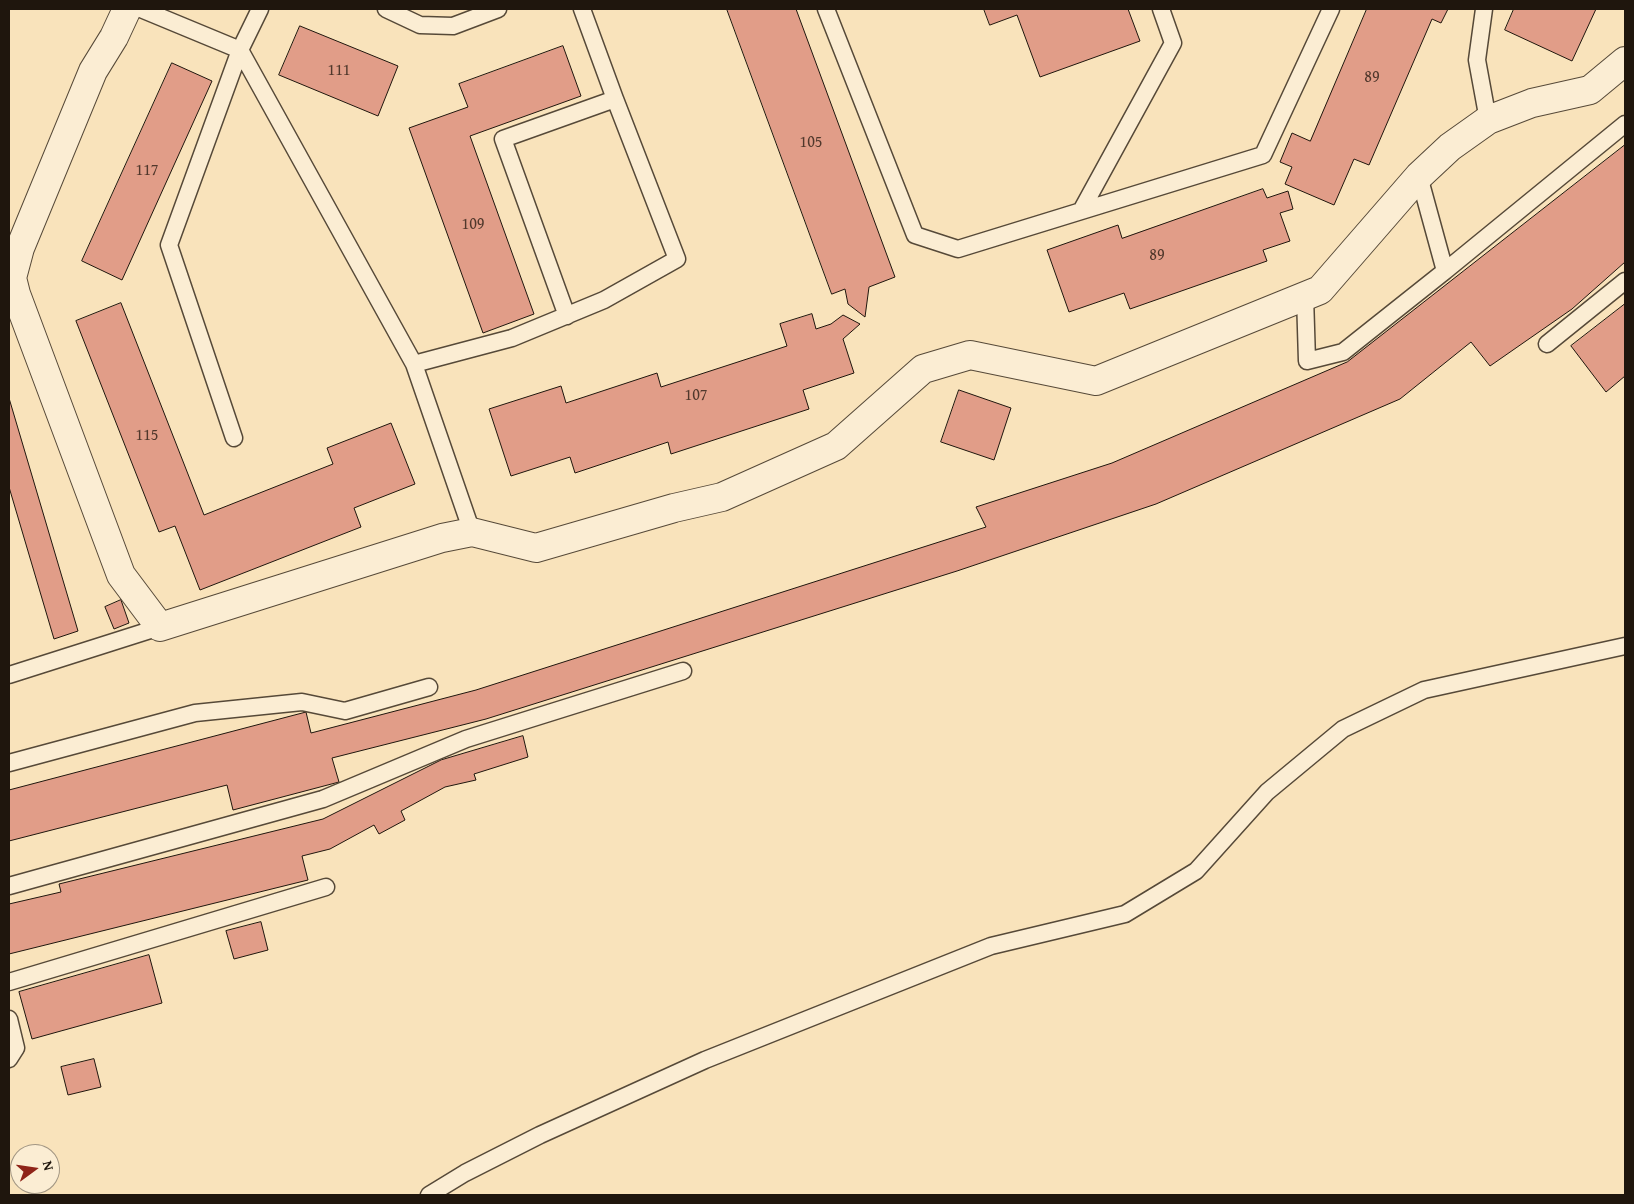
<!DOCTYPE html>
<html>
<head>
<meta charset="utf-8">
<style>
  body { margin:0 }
  #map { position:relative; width:1634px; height:1204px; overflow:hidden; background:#f9e3bb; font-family:"Gentium Book Plus",serif }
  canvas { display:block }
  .frame { position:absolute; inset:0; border:10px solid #1f160d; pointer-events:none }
  .north { position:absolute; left:10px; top:1144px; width:50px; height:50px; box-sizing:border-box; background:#fbedd3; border:1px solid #a39784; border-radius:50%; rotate:76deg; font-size:14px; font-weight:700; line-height:20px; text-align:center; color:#1f160d }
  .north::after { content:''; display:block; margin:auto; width:18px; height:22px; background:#8f2418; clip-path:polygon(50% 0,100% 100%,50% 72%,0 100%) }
</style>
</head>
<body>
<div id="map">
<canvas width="1634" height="1204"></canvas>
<div class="frame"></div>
<div class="north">N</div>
</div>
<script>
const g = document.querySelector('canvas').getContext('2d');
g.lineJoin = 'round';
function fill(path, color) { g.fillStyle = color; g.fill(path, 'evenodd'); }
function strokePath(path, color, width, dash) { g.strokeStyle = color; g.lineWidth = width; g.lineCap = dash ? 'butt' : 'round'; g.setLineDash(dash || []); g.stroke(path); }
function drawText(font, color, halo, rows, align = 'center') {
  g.font = font + ' "Gentium Book Plus",serif'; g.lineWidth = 4; g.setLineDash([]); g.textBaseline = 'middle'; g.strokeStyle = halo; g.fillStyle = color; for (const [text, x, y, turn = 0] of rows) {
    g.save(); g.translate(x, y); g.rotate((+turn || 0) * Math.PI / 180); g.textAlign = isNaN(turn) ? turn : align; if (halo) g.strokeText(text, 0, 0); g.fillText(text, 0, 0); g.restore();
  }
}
const building = new Path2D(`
  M 727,9 L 796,9 L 895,277 L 869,287 L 865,317 L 848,304 L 845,289 L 832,294 Z
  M 984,9 L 1128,9 L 1140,41 L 1040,77 L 1017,15 L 990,25 Z
  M 1367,9 L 1448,9 L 1441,23 L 1432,19 L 1369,165 L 1354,159 L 1334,205 L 1285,184 L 1292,167 L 1280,162 L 1292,133 L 1310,141 Z
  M 1514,9 L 1596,9 L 1572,61 L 1505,30 Z
  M 300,26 L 398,66 L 378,116 L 279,75 Z
  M 563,46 L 581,96 L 470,136 L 534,314 L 483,333 L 409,128 L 468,107 L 459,84 Z
  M 172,63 L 212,81 L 122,280 L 82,261 Z
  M 1625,145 L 1625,262 L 1572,309 L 1490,366 L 1471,342 L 1400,399 L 1156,504 L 957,571 L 486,719 L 332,758 L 339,782 L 233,810 L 227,785 L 9,841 L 9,790 L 306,712 L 311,733 L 476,690 L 986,527 L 976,507 L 1112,463 L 1347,362 Z
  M 1263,189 L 1267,198 L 1288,191 L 1293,209 L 1280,213 L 1290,241 L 1263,250 L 1267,261 L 1130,309 L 1124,293 L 1069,312 L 1047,250 L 1118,225 L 1122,238 Z
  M 121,303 L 204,515 L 333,464 L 327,448 L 391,423 L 415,484 L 354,508 L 361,527 L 200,590 L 175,526 L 159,532 L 76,321 Z
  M 1625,304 L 1625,376 L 1606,392 L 1571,346 Z
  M 812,314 L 816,329 L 831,324 L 843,315 L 860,324 L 843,339 L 854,373 L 803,390 L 809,409 L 671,454 L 668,442 L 575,473 L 570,457 L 511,476 L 489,409 L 561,386 L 566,403 L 657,373 L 661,387 L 787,346 L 780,324 Z
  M 959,390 L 1011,408 L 994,460 L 941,442 Z
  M 9,398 L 78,631 L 54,639 L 9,487 Z
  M 121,600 L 129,623 L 114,629 L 105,607 Z
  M 523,736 L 528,757 L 474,774 L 476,780 L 445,787 L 401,811 L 405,820 L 379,834 L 374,825 L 330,849 L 302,856 L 308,880 L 9,954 L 9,904 L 61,892 L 59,884 L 323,819 L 441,760 Z
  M 261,922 L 268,950 L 234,959 L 226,931 Z
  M 149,955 L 162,1003 L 32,1039 L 19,992 Z
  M 94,1059 L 101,1087 L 68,1095 L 61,1067 Z`);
const service = new Path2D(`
  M 141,9 L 240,50 L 169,245 L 234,438
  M 260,9 L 240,50 L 414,364
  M 386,9 L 420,25 L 453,26 L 498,9
  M 826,9 L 915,235 L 958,249 L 1263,155 L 1331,9
  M 1484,9 L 1477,60 L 1488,120
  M 1419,176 L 1445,271 L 1625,124
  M 1081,211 L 1173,43 L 1161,9
  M 1305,296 L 1307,361 L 1343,352 L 1445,271
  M 567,316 L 503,139 L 615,99 L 582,9
  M 1547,344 L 1625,281
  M 472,532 L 414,364 L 512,338 L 604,300 L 677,259 L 615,99
  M 9,675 L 160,627
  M 9,763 L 195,713 L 302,702 L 345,711 L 429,687
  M 9,886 L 323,799 L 466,739 L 683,671
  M 9,982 L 326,887
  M 9,1019 L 16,1048 L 9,1059
  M 429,1195 L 465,1173 L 540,1135 L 705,1060 L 991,946 L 1125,914 L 1196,871 L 1267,792 L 1343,729 L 1424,690 L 1625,646`);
const minor = new Path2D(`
  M 127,9 L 114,37 L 93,71 L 20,248 L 12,278 L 16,294 L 121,575 L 160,627 L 442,538 L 472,532 L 536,548 L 674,508 L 722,497 L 836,446 L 923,369 L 970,355 L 1096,381 L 1320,290 L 1419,176 L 1450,147 L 1488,120 L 1532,103 L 1590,90 L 1625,61`);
const numberNames = [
  ["111",339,71],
  ["89",1372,78],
  ["105",811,143],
  ["117",147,171],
  ["109",473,225],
  ["89",1157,256],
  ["107",696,396],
  ["115",147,436]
];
fill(building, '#e19d88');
strokePath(building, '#1f160d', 1);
strokePath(service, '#564938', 19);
strokePath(minor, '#564938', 30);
strokePath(service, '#fbedd3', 16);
strokePath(minor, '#fbedd3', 28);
drawText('16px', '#50382c', null, numberNames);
</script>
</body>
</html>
